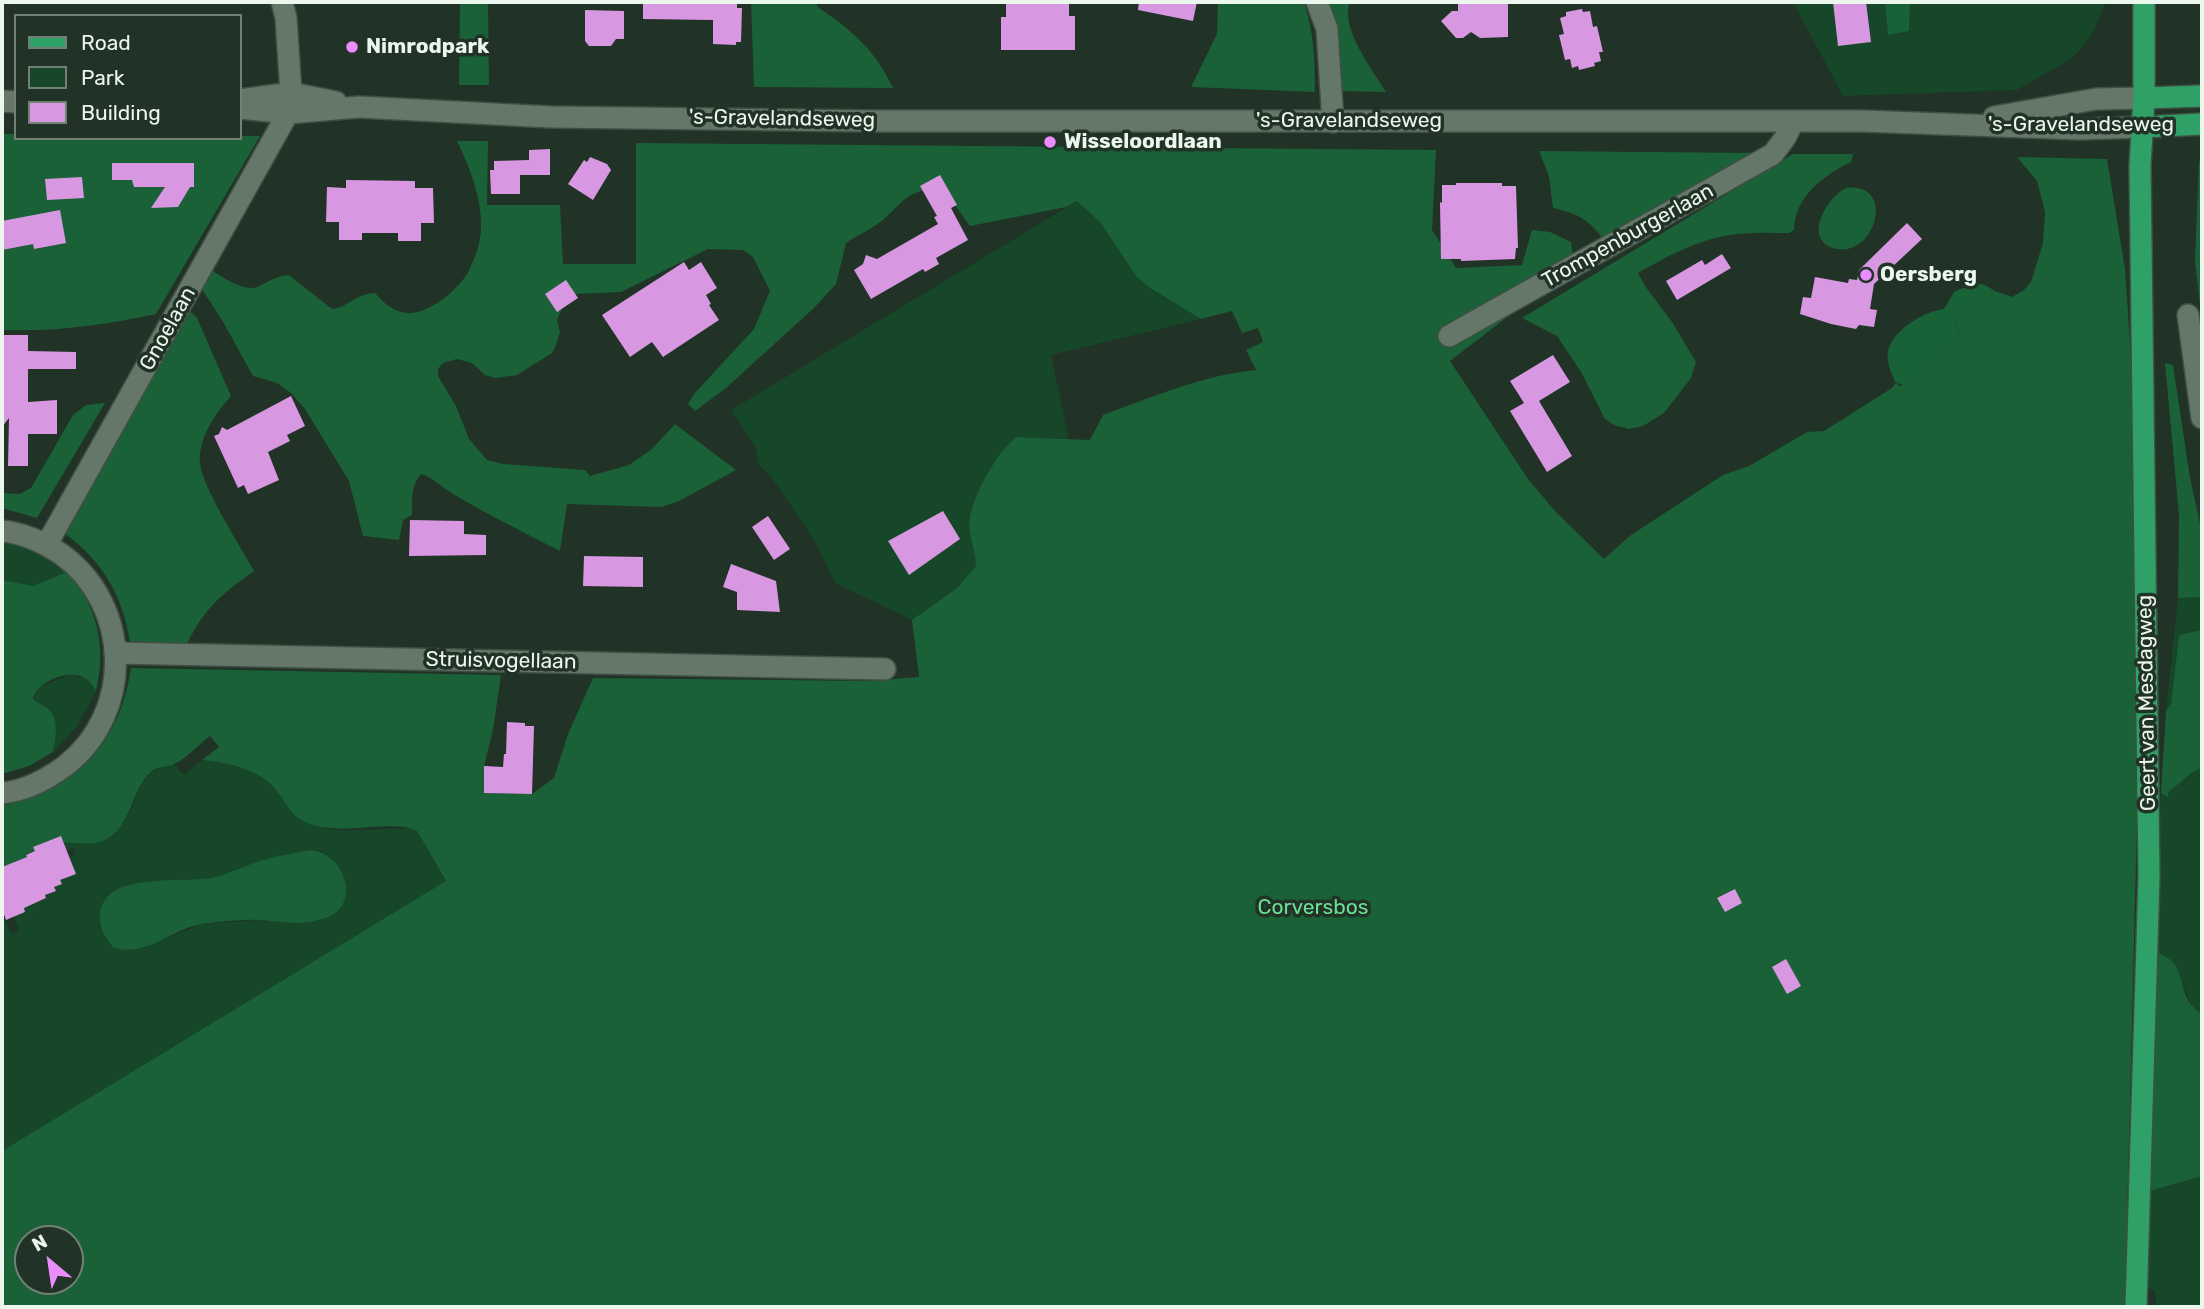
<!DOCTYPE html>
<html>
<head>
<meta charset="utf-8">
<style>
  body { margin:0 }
  #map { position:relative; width:2204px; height:1309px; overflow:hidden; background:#213226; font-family:Rubik,sans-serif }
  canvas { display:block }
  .frame { position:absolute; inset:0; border:4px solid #ebf6ed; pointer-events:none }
  .legend { position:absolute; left:14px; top:14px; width:228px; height:126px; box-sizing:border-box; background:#213226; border:2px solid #728076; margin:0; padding:9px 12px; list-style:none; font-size:21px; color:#ebf6ed }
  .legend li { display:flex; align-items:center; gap:14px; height:35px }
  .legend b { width:35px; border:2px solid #728076 }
  .north { position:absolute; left:14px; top:1225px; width:70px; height:70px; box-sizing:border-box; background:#213226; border:2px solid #728076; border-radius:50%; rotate:331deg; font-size:19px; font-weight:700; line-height:28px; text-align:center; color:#ebf6ed }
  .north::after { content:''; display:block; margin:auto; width:24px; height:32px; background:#eb8dfc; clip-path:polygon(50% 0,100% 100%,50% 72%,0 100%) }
</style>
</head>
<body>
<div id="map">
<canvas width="2204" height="1309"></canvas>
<div class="frame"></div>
<ul class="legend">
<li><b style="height:9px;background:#2fa167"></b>Road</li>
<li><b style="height:19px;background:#154728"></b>Park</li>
<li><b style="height:19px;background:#d798e1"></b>Building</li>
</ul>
<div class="north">N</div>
</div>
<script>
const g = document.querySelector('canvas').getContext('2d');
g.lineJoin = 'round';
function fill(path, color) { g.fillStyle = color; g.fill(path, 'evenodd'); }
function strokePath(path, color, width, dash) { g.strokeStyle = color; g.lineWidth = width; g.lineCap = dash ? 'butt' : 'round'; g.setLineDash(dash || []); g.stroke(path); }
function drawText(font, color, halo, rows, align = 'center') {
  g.font = font + ' Rubik,sans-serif'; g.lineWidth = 7; g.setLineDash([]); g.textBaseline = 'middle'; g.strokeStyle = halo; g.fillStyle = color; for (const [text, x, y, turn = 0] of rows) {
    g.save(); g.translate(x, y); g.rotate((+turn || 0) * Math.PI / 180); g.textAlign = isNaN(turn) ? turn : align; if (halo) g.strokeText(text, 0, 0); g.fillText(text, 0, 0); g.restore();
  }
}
const green = new Path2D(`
  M 1793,2 L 1885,2 L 1888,35 L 1909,31 L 1910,2 L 2105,2 L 2096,27 L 2081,49 L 2072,58 L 2017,90 L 1843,96 Z
  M 1077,201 L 1100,222 L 1136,276 L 1150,288 L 1201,319 L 1051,355 L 1069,439 L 1017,437 L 970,532 L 976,551 L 976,566 L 957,588 L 912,620 L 835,583 L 817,545 L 795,511 L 770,476 L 758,464 L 756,448 L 731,410 Z
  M 2,537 L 47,555 L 67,572 L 33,586 L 2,581 Z
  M 2202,597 L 2202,660 L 2201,630 L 2179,635 L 2171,704 L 2166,711 L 2178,598 Z
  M 69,675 L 85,678 L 96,691 L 77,727 L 53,752 C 58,729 59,713 35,702 L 34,694 L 41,686 Z
  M 202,760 C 225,762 262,770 276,790 C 285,801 291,816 305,822 C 337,837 379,827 413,828 L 417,831 L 446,882 L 2,1151 L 2,913 L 11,934 L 19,931 L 14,917 L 25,912 L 21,902 L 36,896 L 38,902 L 46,899 L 45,896 L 56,891 L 54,887 L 62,884 L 60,880 L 76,874 L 70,857 L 75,855 L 73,848 L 67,850 L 64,843 C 77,840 96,843 107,837 C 142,819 129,768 174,764 L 184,775 ZM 310,850 L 322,851 L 322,920 L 305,923 L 258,920 L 201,924 L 143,948 L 108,941 C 99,927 98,915 105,899 L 146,882 L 198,881 L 217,877 L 266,859 Z
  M 2202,768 L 2202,1014 L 2193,1009 L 2180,978 L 2152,951 L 2161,793 L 2168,796 L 2169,791 C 2181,784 2191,770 2202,768 Z
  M 2202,1176 L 2202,1307 L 2157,1307 L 2155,1291 L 2142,1286 L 2143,1193 Z`);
const forest = new Path2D(`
  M 460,2 L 488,2 L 489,85 L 459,85 Z
  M 751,2 L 815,2 L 819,8 C 853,31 875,50 893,88 L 754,87 Z
  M 1218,2 L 1304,2 C 1314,34 1315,58 1315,92 L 1191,87 L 1217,34 Z
  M 1325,2 L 1350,2 C 1339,27 1373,70 1386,92 L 1341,91 Z
  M 2,134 L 16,134 L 16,138 L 240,138 L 240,136 L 260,136 L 156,314 C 104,325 55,332 2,330 Z
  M 457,141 L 488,141 L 487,205 L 560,205 L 563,264 L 636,264 L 636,143 L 1436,150 L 1432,230 L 1456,268 L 1522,265 L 1532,230 L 1550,232 L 1571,242 L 1574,266 L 1450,361 L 1528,479 L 1555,511 L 1604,559 L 1631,535 L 1723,475 L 1749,466 L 1807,432 L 1824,431 L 1892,388 L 1896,383 L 1900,386 L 1936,366 L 1959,333 L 1955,318 L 1990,298 L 1995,291 L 2012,297 L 2024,290 L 2031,282 L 2043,243 L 2045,212 L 2037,181 L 2017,157 L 2107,159 L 2125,269 L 2139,477 L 2142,763 L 2137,822 L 2127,1217 L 2129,1307 L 2,1307 L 2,1151 L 446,881 L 417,831 C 394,818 338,838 305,822 C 291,816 285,801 276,790 C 262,770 225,762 202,760 L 219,747 L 210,736 C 199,744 188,757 176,763 C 168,768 159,765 151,772 C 129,791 132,835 96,843 C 86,845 74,842 64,843 L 61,837 L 34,848 L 35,851 L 26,854 L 27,857 L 2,867 L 2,806 C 76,790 120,743 131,668 L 501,675 L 493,730 L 484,766 L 484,793 L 532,794 L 554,778 L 568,734 L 593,678 L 869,681 L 919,677 L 912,620 L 957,588 L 976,566 C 976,550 967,534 970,517 C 974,494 998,450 1017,437 L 1090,440 L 1103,415 C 1153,397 1203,375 1256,370 L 1246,350 L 1263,342 L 1258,328 L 1242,333 L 1232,311 L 1201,319 L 1150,288 L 1136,276 L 1100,222 L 1077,201 L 1066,207 L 970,226 L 955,205 L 935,188 C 905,193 905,200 884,219 C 873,228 858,235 846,243 L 836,284 L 814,308 L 726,388 L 695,411 L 688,404 L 694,394 L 754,329 L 770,291 L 753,257 L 743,250 L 708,249 L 621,292 L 574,294 L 566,299 L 557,320 L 560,332 L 555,348 L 552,353 L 517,375 L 496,378 L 485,375 L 472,363 L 457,359 L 443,363 L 438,369 L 438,376 L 456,406 L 469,439 L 487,460 L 503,464 L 585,470 L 590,476 L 629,465 L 652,449 L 675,424 L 736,470 L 679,501 L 661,507 L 567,504 L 560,551 C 525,533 491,516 458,497 C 445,490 434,478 421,474 C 411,485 412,501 412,515 L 403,520 L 399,540 L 363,536 L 349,481 L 305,409 L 291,393 L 277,383 L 253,376 L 222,320 L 199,285 L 209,269 C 222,276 242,292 257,287 C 269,282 275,276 289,275 L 332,309 C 347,308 355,294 375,293 C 383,302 390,309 401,312 C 423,319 456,292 467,274 C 474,261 481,243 481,228 C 482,198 470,168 457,141 ZM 28,1239 L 70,1239 L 70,1281 L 28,1281 Z
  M 1539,151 L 1753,153 L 1605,241 C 1588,219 1579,214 1553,208 L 1549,176 Z
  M 1793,154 L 1853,154 L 1851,162 C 1823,176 1795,196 1794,230 L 1789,233 C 1772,233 1756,232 1739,234 C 1702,237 1670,255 1638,273 L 1645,286 L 1672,322 L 1696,362 L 1691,378 L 1664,413 L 1643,426 L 1629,429 L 1614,425 L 1605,419 L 1581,372 L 1557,336 L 1522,318 Z
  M 2199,161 L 2202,161 L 2202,324 L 2195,261 Z
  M 1846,188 C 1897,181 1876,261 1833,248 C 1803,238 1827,197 1846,188 Z
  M 186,307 L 197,318 L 231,396 C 215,414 198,438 200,463 C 202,487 241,547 254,571 C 221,595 205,607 187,644 L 130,643 C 123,593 99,556 57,528 Z
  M 2165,363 L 2173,365 L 2190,478 L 2202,533 L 2202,597 L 2178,598 L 2179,515 Z
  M 105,403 L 37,518 L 2,508 L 2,493 L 20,494 L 31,488 L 73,415 L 86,405 Z
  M 67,572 C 97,604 107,647 96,691 C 91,684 88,678 80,676 C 64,671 37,683 33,698 C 37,704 42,704 47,708 C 60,718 56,739 53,752 L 29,766 L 2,774 L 2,580 L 33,586 Z
  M 2201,630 L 2202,768 C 2191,770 2181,784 2169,791 L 2168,797 L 2161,793 L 2166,711 L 2171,704 L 2179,635 Z
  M 310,850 C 345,853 360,902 330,916 C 307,927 285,922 261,920 C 241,919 220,922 201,924 C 170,930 148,957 114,948 C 105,938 99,928 100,914 C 105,869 185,885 215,877 C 233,873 249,863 267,859 C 281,855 295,853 310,850 Z
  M 2152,951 C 2194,962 2171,995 2202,1014 L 2202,1176 L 2143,1193 Z`);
const water = new Path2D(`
  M 1885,2 L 1910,2 L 1909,31 L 1888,35 Z
  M 1974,283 L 1985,285 L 1995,291 L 1990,298 L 1955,318 L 1959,333 L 1936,366 L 1904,385 L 1896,383 C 1891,373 1886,362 1888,351 C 1893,330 1924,311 1944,309 L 1954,292 Z`);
const building = new Path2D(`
  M 643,2 L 737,2 L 737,8 L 742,8 L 741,42 L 736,42 L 736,45 L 713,44 L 713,20 L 643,19 Z
  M 1006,2 L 1069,2 L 1069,16 L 1075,16 L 1075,50 L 1001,50 L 1001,17 L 1006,17 Z
  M 1139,2 L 1197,2 L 1193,21 L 1138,10 Z
  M 1458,2 L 1508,2 L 1508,37 L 1480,38 L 1471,32 L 1463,38 L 1456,38 L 1441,21 L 1452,11 L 1458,11 Z
  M 1833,2 L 1866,2 L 1871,42 L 1838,46 Z
  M 1582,9 L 1583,12 L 1590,11 L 1593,27 L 1597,26 L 1603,52 L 1599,52 L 1601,61 L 1594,63 L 1595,66 L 1579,70 L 1578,66 L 1572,68 L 1570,59 L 1565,60 L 1559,35 L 1564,34 L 1560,18 L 1566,16 L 1566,12 Z
  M 585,10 L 624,11 L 624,39 L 616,39 L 611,46 L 589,46 L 585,41 Z
  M 550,149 L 550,175 L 520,175 L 520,194 L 491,194 L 490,170 L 494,170 L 494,161 L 529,160 L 529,150 Z
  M 590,157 L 607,164 L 611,170 L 593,200 L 568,184 L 584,160 L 587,162 Z
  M 112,163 L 194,163 L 194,187 L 190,187 L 178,207 L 151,208 L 165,187 L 134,187 L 132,180 L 112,180 Z
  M 940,175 L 957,205 L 951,208 L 968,240 L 936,258 L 939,264 L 925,272 L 923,269 L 871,299 L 854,270 L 863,264 L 866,255 L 877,259 L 938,224 L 934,217 L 937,216 L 920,186 Z
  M 82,177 L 84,198 L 47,200 L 45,179 Z
  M 346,180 L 415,181 L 415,188 L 433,188 L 434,223 L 421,223 L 421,241 L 398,241 L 398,233 L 362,233 L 362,240 L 339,240 L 339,222 L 326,222 L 327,187 L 346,188 Z
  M 1456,183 L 1502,183 L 1502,186 L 1516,186 L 1518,248 L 1516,248 L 1515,259 L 1461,261 L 1461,259 L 1441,259 L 1440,202 L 1442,203 L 1442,185 L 1456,185 Z
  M 60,210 L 66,243 L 34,249 L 33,244 L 2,250 L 2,221 Z
  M 1907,223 L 1922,239 L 1874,284 L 1870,309 L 1877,310 L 1874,327 L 1859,325 L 1856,329 L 1831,324 L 1800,314 L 1803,297 L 1811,298 L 1815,277 L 1848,283 L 1849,279 L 1857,280 L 1859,270 Z
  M 1722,254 L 1731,268 L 1677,300 L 1666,281 L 1702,260 L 1705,265 Z
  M 684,262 L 689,270 L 701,262 L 717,288 L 706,295 L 711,304 L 709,305 L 719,320 L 663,357 L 652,342 L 630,357 L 602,315 Z
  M 566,280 L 578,298 L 557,312 L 545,294 Z
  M 2,335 L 28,335 L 28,351 L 76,352 L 76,369 L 28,369 L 28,402 L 57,400 L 57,434 L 28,434 L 28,466 L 8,466 L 9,418 L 2,427 Z
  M 1553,355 L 1570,382 L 1539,401 L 1572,456 L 1547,472 L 1510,411 L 1524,403 L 1510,381 Z
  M 291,396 L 305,426 L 287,435 L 290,441 L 268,452 L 279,480 L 248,494 L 244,485 L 238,488 L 214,436 L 219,434 L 222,427 L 227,430 Z
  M 943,511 L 960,539 L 909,575 L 888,541 Z
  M 768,516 L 790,549 L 774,560 L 752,527 Z
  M 410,520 L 464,521 L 464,534 L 486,535 L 486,555 L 409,556 Z
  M 584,556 L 643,557 L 643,587 L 583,586 Z
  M 731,564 L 776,581 L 780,612 L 737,610 L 737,592 L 723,587 Z
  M 507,722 L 525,723 L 525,726 L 534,726 L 532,794 L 484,793 L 484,766 L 503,767 L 504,754 L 506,754 Z
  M 61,836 L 76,874 L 60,880 L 62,884 L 54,887 L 56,891 L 45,895 L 46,898 L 24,908 L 25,912 L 6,920 L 2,909 L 2,867 L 27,857 L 26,855 L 35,851 L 33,847 Z
  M 1735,889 L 1742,903 L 1725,912 L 1717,898 Z
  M 1786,959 L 1801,986 L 1787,994 L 1772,967 Z`);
const minor = new Path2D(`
  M 282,2 L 286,18 L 291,93
  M 1317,2 L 1327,29 L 1333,122
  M 240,100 L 291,93 L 336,102
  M 2,101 L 16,102
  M 240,108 L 288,113 L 359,107 L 551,117 L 874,121 L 1862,121 L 2079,129 L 2143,127
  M 1994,117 L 2096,99 L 2144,98
  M 2188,315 L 2202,418
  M 1449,336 L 1773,154 L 1785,138 L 1793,122
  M 2,531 C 23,533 43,542 61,554 C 132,605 134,713 65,766 C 46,780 25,791 2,793
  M 47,544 L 288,113
  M 116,653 L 885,669`);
const major = new Path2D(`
  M 2144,98 L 2202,96
  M 2143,127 L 2202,124
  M 2136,1307 L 2149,876 L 2140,166 L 2144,98 L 2144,2`);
const markers = [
  [352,47,7,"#eb8dfc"],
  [1050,142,7,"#eb8dfc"],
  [1866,275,7,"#eb8dfc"]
];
const poiNames = [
  ["Nimrodpark",366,47],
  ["Wisseloordlaan",1064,142],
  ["Oersberg",1880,275]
];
const streetNames = [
  ["'s-Gravelandseweg",782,119,1],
  ["'s-Gravelandseweg",1349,121],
  ["'s-Gravelandseweg",2081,125],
  ["Trompenburgerlaan",1628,236,-29],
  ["Gnoelaan",168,329,-61],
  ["Struisvogellaan",501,661,1],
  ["Geert van Mesdagweg",2147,703,-91]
];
const parkNames = [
  ["Corversbos",1313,908]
];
fill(green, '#154728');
fill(forest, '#1a6137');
fill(water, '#196136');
fill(building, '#d798e1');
strokePath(minor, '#3f4f44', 24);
strokePath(major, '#3f4f44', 24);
strokePath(minor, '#647769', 21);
strokePath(major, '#2fa167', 21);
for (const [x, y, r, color] of markers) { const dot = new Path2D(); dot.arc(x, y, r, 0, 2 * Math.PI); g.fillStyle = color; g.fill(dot); strokePath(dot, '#213226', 2.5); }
drawText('bold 21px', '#ebf6ed', '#213226', poiNames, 'left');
drawText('21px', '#ebf6ed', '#213226', streetNames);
drawText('21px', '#6ae093', '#213226', parkNames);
</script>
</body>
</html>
